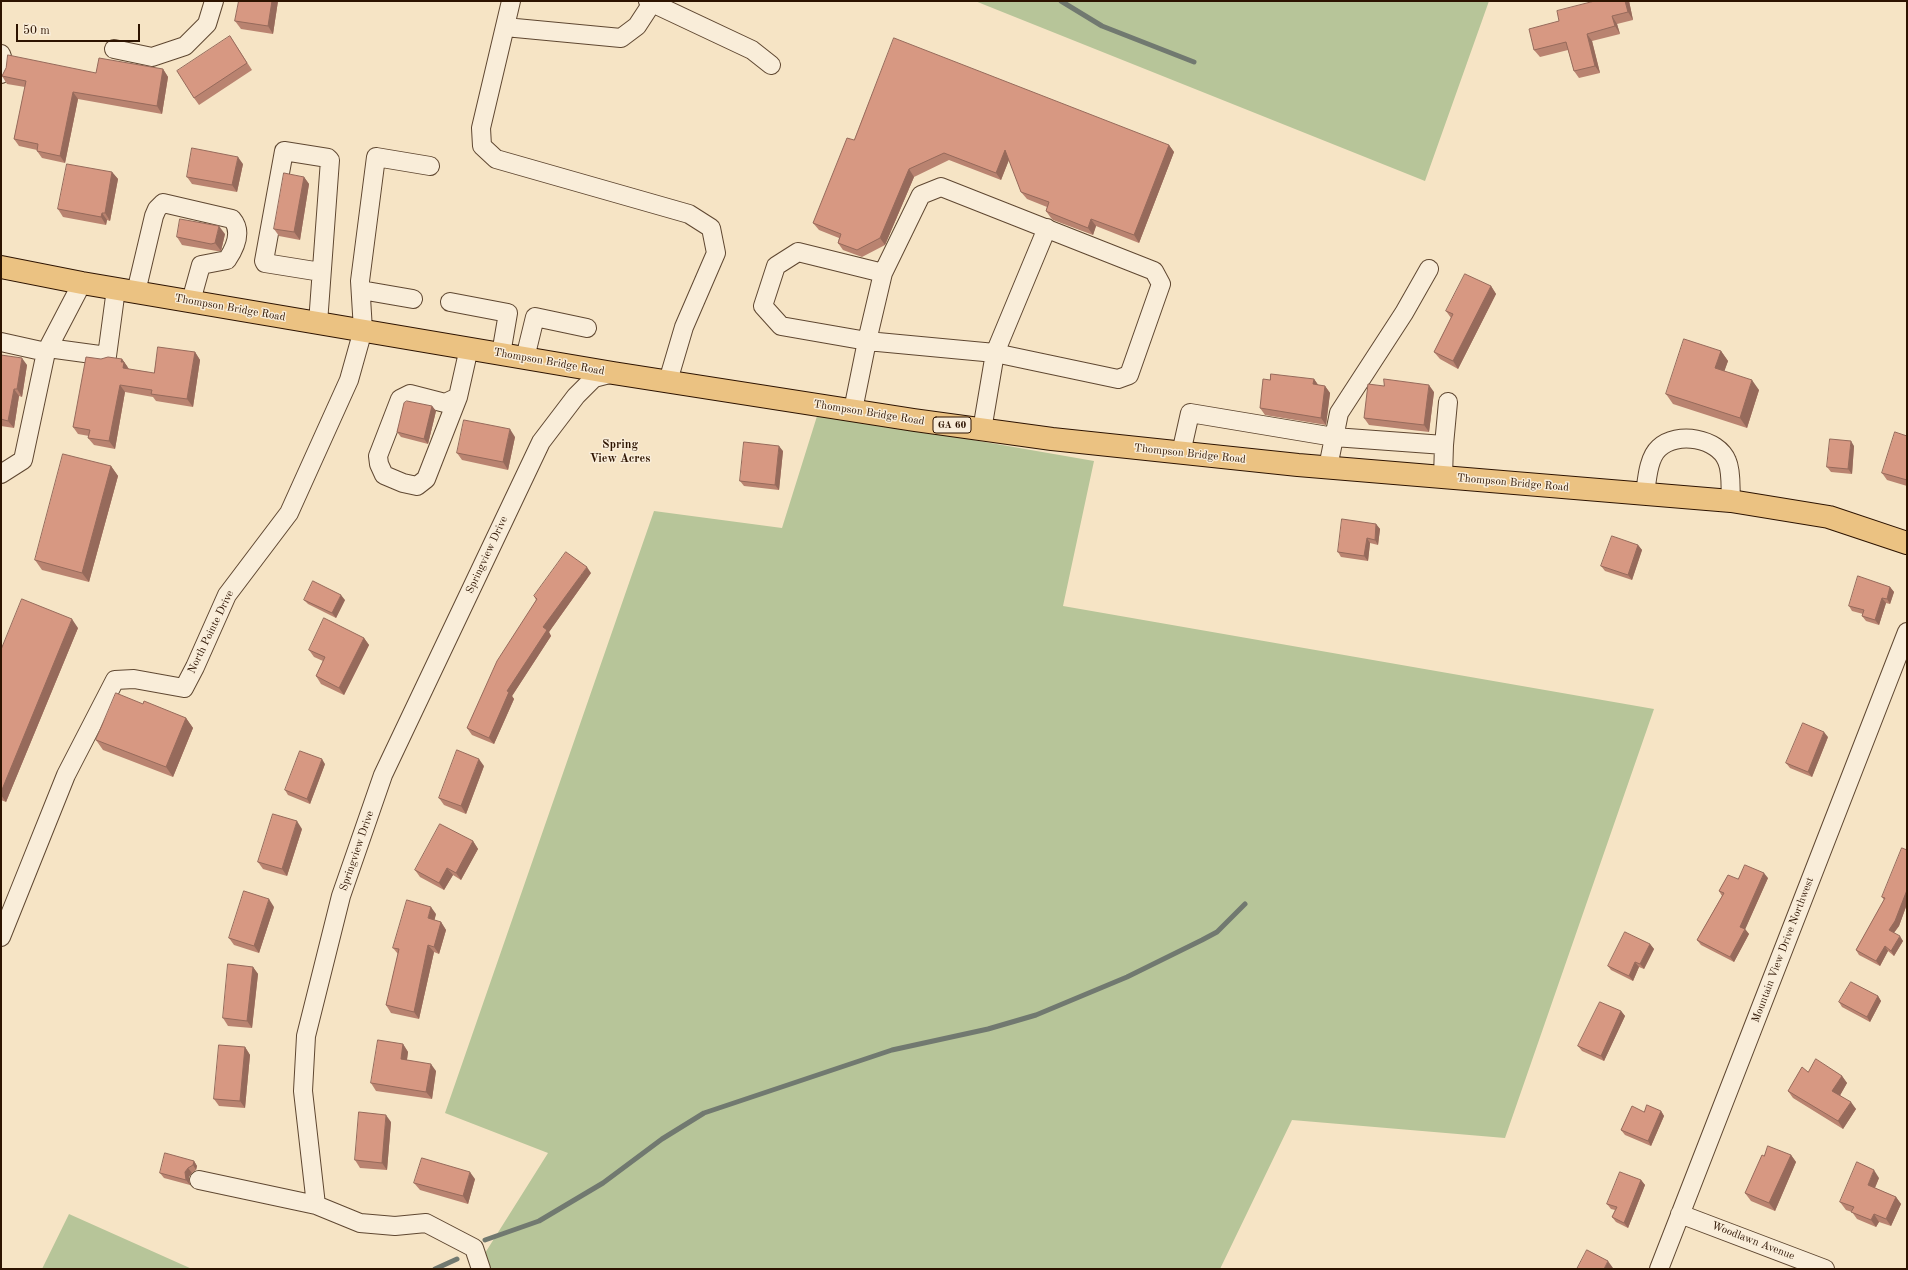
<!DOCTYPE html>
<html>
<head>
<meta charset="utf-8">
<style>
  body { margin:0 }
  #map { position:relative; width:1908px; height:1270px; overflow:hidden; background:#f6e4c5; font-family:"Old Standard TT",serif }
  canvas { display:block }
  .frame { position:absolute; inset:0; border:2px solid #2d1300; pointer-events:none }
  .scale { position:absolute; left:16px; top:24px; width:124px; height:18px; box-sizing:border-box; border:2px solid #2d1300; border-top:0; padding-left:5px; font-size:12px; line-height:14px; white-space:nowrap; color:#2d1300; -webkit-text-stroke:3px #f9edd9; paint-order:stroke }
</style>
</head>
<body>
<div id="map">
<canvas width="1908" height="1270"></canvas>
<div class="frame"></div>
<div class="scale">50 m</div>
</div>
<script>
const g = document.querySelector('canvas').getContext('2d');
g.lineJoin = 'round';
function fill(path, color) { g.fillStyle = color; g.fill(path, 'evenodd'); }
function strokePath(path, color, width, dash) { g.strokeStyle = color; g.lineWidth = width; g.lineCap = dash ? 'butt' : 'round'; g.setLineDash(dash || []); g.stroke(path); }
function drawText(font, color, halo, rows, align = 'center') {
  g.font = font + ' "Old Standard TT",serif'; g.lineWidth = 3; g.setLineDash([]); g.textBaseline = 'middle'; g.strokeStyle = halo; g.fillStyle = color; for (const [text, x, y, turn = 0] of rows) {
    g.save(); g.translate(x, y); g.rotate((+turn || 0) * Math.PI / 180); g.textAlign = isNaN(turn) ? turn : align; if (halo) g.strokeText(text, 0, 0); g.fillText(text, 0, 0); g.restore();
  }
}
const green = new Path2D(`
  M 975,1 L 1489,1 L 1425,181 Z
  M 818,413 L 1094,461 L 1063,606 L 1654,709 L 1505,1138 L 1292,1120 L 1220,1269 L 475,1269 L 548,1153 L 445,1113 L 654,511 L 782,528 Z
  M 69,1214 L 192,1269 L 42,1269 Z`);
const stream = new Path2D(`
  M 1061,1 L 1102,26 L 1194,62
  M 485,1240 L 539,1221 L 603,1183 L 662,1139 L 704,1113 L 892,1050 L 988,1029 L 1036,1015 L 1127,977 L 1202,940 L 1217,932 L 1245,904
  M 435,1269 L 457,1259`);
const minor = new Path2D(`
  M 511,1 L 481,128 L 482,146 L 496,159 L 689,214 L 711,228 L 716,253 L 684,327 L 668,381
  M 648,1 L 752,50 L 771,65
  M 505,27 L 621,38 L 637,26 L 652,3
  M 114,49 L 152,57 L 185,46 L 207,24 L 214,1
  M 1,54 L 3,60 L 1,74
  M 883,273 L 867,341 L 995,353 L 1047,228
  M 361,290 L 413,299
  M 136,292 L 154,216 L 157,209 L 163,203 L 232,219 C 243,232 235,248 227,260 L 201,265 L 191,301
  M 450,302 L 508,313 L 501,354
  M 318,323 L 330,160 L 328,158 L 284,151 L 264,261 L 265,263 L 321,272
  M 1,342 L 46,352
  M 48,348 L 107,356 L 116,289
  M 525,358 L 535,317 L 587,328
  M 458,397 L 445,403 L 410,394 L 400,399 L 378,456 L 379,464 L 384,475 L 403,483 L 417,486 L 426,479 L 458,397 L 469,348
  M 853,410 L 867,341 L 781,326 L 763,306 L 776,266 L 798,252 L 883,273 L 921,195 L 941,187 L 1154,271 L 1161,284 L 1129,375 L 1118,379 L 995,353 L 982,430
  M 1444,445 L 1448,402
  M 1181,453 L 1190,413 L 1334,437 L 1444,445 L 1443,477
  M 1328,467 L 1339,413 L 1404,313 L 1429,269
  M 1,474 L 23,460 L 46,352 L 82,283
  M 1645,494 C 1647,480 1648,458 1659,448 C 1677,431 1718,438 1727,461 C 1732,472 1730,489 1731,501
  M 1,937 L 66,775 L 115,680 L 134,679 L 184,688 L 195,667 L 227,595 L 289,513 L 349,380 L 363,330 L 360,281 L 376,157 L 430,166
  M 199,1180 L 316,1205 L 360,1223 L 395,1226 L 426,1223 L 474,1248 L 481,1269
  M 316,1205 L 303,1091 L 306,1036 L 341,896 L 383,775 L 541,442 L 576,396 L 594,378 L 613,373
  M 1680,1214 L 1825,1269
  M 1659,1269 L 1907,632`);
const highway = new Path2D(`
  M 1,267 L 82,283 L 613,373 L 914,420 L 1052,439 L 1298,465 L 1731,501 L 1829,517 L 1907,543`);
const wall = new Path2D(`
  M 239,1 L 278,1 L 273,34 L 241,29 L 235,21 Z
  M 1629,1 L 1633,20 L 1617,24 L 1620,34 L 1592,41 L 1600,73 L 1579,78 L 1574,71 L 1568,50 L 1540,57 L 1534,50 L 1559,21 Z
  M 230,36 L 252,70 L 199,105 L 194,98 Z
  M 163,69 L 168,77 L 162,114 L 78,99 L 65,163 L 42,158 L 37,151 L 37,150 L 19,146 L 14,139 L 25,87 L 7,84 L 2,76 L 96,73 Z
  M 854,140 L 1169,145 L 1174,152 L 1139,243 L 1096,226 L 1093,235 L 1053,220 L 1051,218 L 1046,211 L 1047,207 L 1027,199 L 1021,192 L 1009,160 L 1001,180 L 949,160 L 914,177 L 885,245 L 862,257 L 843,250 L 838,243 L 839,238 L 819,230 L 813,223 Z
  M 243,164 L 237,192 L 192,184 L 187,177 Z
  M 112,172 L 118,179 L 110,221 L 107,220 L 106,225 L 63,217 L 58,209 Z
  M 304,177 L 309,184 L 300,240 L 279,236 L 274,229 Z
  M 225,234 L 221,251 L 217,251 L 182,245 L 177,237 Z
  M 1491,286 L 1496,294 L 1458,369 L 1440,359 L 1434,352 L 1451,318 L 1446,311 Z
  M 1721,351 L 1728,361 L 1724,371 L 1759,390 L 1747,428 L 1673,404 L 1666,394 Z
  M 195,352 L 200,360 L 193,407 L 156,401 L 153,397 L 125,392 L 115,449 L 94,445 L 88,438 L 89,436 L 78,434 L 73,427 L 101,359 L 122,359 L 129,369 L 154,373 Z
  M 1,355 L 27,365 L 22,397 L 19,396 L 14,428 L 1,426 Z
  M 1314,379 L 1318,385 L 1325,386 L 1330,393 L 1326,425 L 1265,415 L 1260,408 L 1270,380 Z
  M 1434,392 L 1429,432 L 1369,425 L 1364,418 Z
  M 432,406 L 436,411 L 428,444 L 401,437 L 397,432 Z
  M 1907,436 L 1907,486 L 1887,480 L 1882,473 Z
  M 515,437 L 508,470 L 462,460 L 457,453 Z
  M 1854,446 L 1852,474 L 1831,472 L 1827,467 Z
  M 783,451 L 779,490 L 744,486 L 740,481 Z
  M 111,466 L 118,476 L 89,582 L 42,570 L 35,560 Z
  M 1376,524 L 1380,529 L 1378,545 L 1370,543 L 1368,561 L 1341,557 L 1338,552 Z
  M 1638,545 L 1642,550 L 1632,580 L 1605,571 L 1601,566 Z
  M 591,573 L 549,632 L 551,636 L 512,696 L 514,699 L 494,744 L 472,735 L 467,728 L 536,600 L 534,596 Z
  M 1890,587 L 1894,592 L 1890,604 L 1886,603 L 1879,625 L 1866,621 L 1862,616 L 1863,614 L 1852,611 L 1849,606 Z
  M 304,600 L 345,600 L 336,618 L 308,604 Z
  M 78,628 L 6,802 L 1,800 L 1,650 Z
  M 364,638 L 369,645 L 344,695 L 321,684 L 316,676 L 323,661 L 314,657 L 309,650 Z
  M 143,704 L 186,718 L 193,728 L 173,777 L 103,750 L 96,740 Z
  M 1828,737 L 1812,777 L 1790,768 L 1786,763 Z
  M 325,764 L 310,804 L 288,795 L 285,790 Z
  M 484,766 L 466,814 L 444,805 L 439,798 Z
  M 302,829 L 287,876 L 263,869 L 258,862 Z
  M 473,841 L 478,849 L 461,880 L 453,875 L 444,890 L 420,877 L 415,870 Z
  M 1907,850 L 1907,904 L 1899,926 L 1894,933 L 1903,941 L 1894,956 L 1888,951 L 1880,966 L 1859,955 L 1856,950 L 1884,900 L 1882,897 Z
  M 1768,878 L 1745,929 L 1749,934 L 1734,962 L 1701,945 L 1697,940 L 1722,896 L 1719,891 L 1738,879 Z
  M 274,907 L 259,953 L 234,945 L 229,938 Z
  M 436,914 L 434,920 L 441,922 L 446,930 L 439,954 L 434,952 L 419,1019 L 391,1013 L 386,1005 L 398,954 L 393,948 Z
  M 1650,944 L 1654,949 L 1644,969 L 1639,967 L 1633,981 L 1611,970 L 1608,966 Z
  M 253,967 L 258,974 L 252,1028 L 228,1026 L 223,1018 Z
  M 1878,996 L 1881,1001 L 1870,1022 L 1842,1007 L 1839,1002 Z
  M 1621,1011 L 1625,1016 L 1604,1061 L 1582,1051 L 1578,1046 Z
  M 403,1044 L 408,1052 L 407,1060 L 436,1071 L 432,1099 L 376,1091 L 371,1083 Z
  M 245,1047 L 250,1055 L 245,1108 L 219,1106 L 214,1099 Z
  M 1808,1072 L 1842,1076 L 1847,1083 L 1840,1095 L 1856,1109 L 1843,1129 L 1793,1098 L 1788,1091 Z
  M 1661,1111 L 1664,1116 L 1651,1146 L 1625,1135 L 1621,1130 L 1644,1112 Z
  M 391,1122 L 387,1170 L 360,1168 L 355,1160 Z
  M 1791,1155 L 1796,1162 L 1775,1211 L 1751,1201 L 1745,1193 L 1764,1156 Z
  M 194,1161 L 197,1166 L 196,1170 L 192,1173 L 189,1177 L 190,1185 L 164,1178 L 160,1173 Z
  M 1879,1178 L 1875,1188 L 1896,1197 L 1901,1204 L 1891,1226 L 1879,1222 L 1876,1227 L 1857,1219 L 1852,1212 L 1846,1210 L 1840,1202 Z
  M 475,1179 L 468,1204 L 420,1190 L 414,1183 Z
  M 1641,1180 L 1645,1185 L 1628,1228 L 1616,1222 L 1612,1217 L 1615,1210 L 1611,1209 L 1607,1204 Z`);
const shadedWall = new Path2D(`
  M 272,1 L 278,1 L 273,34 L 268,26 Z
  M 1625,1 L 1629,1 L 1633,20 L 1628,12 Z
  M 1612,16 L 1617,24 L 1620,34 L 1615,26 Z
  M 1587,34 L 1592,41 L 1600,73 L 1595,66 Z
  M 163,69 L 168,77 L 162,114 L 157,106 Z
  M 73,92 L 78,99 L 65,163 L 60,156 Z
  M 1169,145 L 1174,152 L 1139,243 L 1134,235 Z
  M 1005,150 L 1010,157 L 1001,180 L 996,173 Z
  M 238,157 L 243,164 L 237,192 L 232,185 Z
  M 909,169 L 914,177 L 885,245 L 880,238 Z
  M 112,172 L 118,179 L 110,221 L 105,213 Z
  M 304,177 L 309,184 L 300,240 L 294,232 Z
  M 102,213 L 107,220 L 106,225 L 101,217 Z
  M 1091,219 L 1096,226 L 1093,235 L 1088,228 Z
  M 219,226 L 225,234 L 221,251 L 215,243 Z
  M 1491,286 L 1496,294 L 1458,369 L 1453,361 Z
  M 1721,351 L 1728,361 L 1722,378 L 1715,368 Z
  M 195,352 L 200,360 L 193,407 L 187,399 Z
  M 22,358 L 27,365 L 22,397 L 17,389 Z
  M 122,359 L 127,366 L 129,370 L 123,368 L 121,362 Z
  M 1314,379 L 1319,386 L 1313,384 Z
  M 1752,380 L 1759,390 L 1747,428 L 1740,418 Z
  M 120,385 L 125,392 L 115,449 L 109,441 Z
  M 1429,385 L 1434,392 L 1429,432 L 1424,425 Z
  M 1325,386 L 1330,393 L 1326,425 L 1321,418 Z
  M 14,389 L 19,396 L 14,428 L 8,421 Z
  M 432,406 L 436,411 L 428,444 L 424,439 Z
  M 510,429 L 515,437 L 508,470 L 503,462 Z
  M 1851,441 L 1854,446 L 1852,474 L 1848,469 Z
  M 779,446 L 783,451 L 779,490 L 775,485 Z
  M 111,466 L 118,476 L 89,582 L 82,573 Z
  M 1376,524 L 1380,529 L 1378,545 L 1375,540 Z
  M 1367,538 L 1370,543 L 1368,561 L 1364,556 Z
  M 1638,545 L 1642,550 L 1632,580 L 1628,575 Z
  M 587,567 L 591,573 L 549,632 L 551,636 L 512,696 L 514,699 L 494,744 L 489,738 L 507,691 L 543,627 Z
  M 1890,587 L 1894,592 L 1890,604 L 1887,599 Z
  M 341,595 L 345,600 L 336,618 L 332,613 Z
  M 1882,598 L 1886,603 L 1879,625 L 1875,620 Z
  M 72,619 L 78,628 L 6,802 L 1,795 L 1,792 Z
  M 364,638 L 369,645 L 344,695 L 339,688 Z
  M 186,718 L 193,728 L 173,777 L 166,767 Z
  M 1824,732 L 1828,737 L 1812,777 L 1808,772 Z
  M 322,759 L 325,764 L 310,804 L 307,799 Z
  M 479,759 L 484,766 L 466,814 L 461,806 Z
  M 297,821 L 302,829 L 287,876 L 282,869 Z
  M 473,841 L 478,849 L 461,880 L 456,873 Z
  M 447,868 L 453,875 L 444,890 L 439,883 Z
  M 1764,873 L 1768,878 L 1744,932 L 1740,927 Z
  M 1907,890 L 1907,904 L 1899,926 L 1892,935 L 1889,930 Z
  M 269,899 L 274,907 L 259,953 L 254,946 Z
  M 431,907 L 436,914 L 433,926 L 428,918 Z
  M 441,922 L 446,930 L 439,954 L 434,947 Z
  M 1745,929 L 1749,934 L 1734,962 L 1730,957 Z
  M 1900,936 L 1903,941 L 1894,956 L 1891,951 Z
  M 1650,944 L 1654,949 L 1644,969 L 1640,964 Z
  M 428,945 L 434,952 L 419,1019 L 414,1012 Z
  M 1885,946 L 1888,951 L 1880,966 L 1876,961 Z
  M 1635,962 L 1639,967 L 1633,981 L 1629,976 Z
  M 253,967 L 258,974 L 252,1028 L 247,1021 Z
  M 1878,996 L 1881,1001 L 1870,1022 L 1867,1017 Z
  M 1621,1011 L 1625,1016 L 1604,1061 L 1601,1056 Z
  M 403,1044 L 408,1052 L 406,1066 L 401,1059 Z
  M 245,1047 L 250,1055 L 245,1108 L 240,1101 Z
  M 431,1064 L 436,1071 L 432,1099 L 426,1092 Z
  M 1842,1076 L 1847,1083 L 1838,1099 L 1832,1091 Z
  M 1851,1102 L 1856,1109 L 1843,1129 L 1838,1121 Z
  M 1661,1111 L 1664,1116 L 1651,1146 L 1648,1141 Z
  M 386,1115 L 391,1122 L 387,1170 L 382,1163 Z
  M 1791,1155 L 1796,1162 L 1775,1211 L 1769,1203 Z
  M 194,1161 L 197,1166 L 196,1170 L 193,1165 Z
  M 188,1168 L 192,1173 L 189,1177 L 190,1185 L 186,1180 L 185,1172 Z
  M 1874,1170 L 1879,1178 L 1873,1192 L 1868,1185 Z
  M 470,1172 L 475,1179 L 468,1204 L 463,1196 Z
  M 1641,1180 L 1645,1185 L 1628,1228 L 1624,1223 Z
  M 1896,1197 L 1901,1204 L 1891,1226 L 1886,1219 Z
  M 1874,1214 L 1879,1222 L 1876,1227 L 1871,1220 Z
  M 1608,1261 L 1613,1268 L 1613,1269 L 1604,1269 Z`);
const building = new Path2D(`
  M 239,1 L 272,1 L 268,26 L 235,21 Z
  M 1595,1 L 1625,1 L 1628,12 L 1612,16 L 1615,26 L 1587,34 L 1595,66 L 1574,71 L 1566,42 L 1534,50 L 1529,29 L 1559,21 L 1557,11 Z
  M 230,36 L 247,63 L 194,98 L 177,71 Z
  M 894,38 L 1169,145 L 1134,235 L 1091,219 L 1088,228 L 1048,212 L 1046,211 L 1049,202 L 1021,192 L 1005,150 L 996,173 L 944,153 L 909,169 L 880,238 L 857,250 L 838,243 L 841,234 L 813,223 L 847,138 L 854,140 Z
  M 8,55 L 96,73 L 99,58 L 163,69 L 157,106 L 73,92 L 60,156 L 37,151 L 38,144 L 14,139 L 26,81 L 2,76 L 6,68 Z
  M 192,148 L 238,157 L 232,185 L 187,177 Z
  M 67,164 L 112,172 L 105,213 L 102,213 L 101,217 L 58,209 Z
  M 284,173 L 304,177 L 294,232 L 274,229 Z
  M 180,219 L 219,226 L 215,243 L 211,244 L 177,237 Z
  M 1465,274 L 1491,286 L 1453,361 L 1434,352 L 1453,314 L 1446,311 Z
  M 1684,339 L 1721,351 L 1715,368 L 1752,380 L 1740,418 L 1666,394 Z
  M 158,347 L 195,352 L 187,399 L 151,394 L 152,390 L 120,385 L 109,441 L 88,438 L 90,430 L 73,427 L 86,357 L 101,359 L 108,357 L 122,359 L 121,362 L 124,362 L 123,368 L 154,373 Z
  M 1,355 L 22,358 L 17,389 L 14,389 L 8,421 L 1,419 Z
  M 1271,374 L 1314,379 L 1313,384 L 1325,386 L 1321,418 L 1260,408 L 1263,379 L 1270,380 Z
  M 1384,379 L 1429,385 L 1424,425 L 1364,418 L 1368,384 L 1384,386 Z
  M 407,401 L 432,406 L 424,439 L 397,432 L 404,403 Z
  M 464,420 L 510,429 L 503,462 L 457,453 Z
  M 1895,432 L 1907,436 L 1907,480 L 1882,473 Z
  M 1830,439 L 1851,441 L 1848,469 L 1827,467 Z
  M 744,442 L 779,446 L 775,485 L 740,481 Z
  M 63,454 L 111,466 L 82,573 L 35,560 Z
  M 1342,519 L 1376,524 L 1375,540 L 1367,538 L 1364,556 L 1338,552 Z
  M 1612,536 L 1638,545 L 1628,575 L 1601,566 Z
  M 566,552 L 587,567 L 543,627 L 547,630 L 507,691 L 509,692 L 489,738 L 467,728 L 497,661 L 537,599 L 534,596 Z
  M 1858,576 L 1890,587 L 1887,599 L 1882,598 L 1875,620 L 1862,616 L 1864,610 L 1849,606 Z
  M 313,581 L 341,595 L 332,613 L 304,600 Z
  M 22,599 L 72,619 L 1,792 L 1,650 Z
  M 324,618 L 364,638 L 339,688 L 316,676 L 325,657 L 309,650 Z
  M 116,693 L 143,704 L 144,701 L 186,718 L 166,767 L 96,740 Z
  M 1803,723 L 1824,732 L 1808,772 L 1786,763 Z
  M 457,750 L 479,759 L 461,806 L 439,798 Z
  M 300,751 L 322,759 L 307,799 L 285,790 Z
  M 273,814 L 297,821 L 282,869 L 258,862 Z
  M 440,824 L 473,841 L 456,873 L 447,868 L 439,883 L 415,870 Z
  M 1902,848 L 1907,850 L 1907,890 L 1895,921 L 1889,930 L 1900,936 L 1891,951 L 1885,946 L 1876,961 L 1856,950 L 1885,898 L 1882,897 Z
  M 1745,865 L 1764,873 L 1740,927 L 1745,929 L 1730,957 L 1697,940 L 1724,893 L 1719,891 L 1728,875 L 1738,879 Z
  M 244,891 L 269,899 L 254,946 L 229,938 Z
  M 407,900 L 431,907 L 428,918 L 441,922 L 434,947 L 428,945 L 414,1012 L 386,1005 L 399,949 L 393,948 Z
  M 1625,932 L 1650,944 L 1640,964 L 1635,962 L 1629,976 L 1608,966 Z
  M 228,964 L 253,967 L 247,1021 L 223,1018 Z
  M 1851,982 L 1878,996 L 1867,1017 L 1839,1002 Z
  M 1600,1002 L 1621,1011 L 1601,1056 L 1578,1046 Z
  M 378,1040 L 403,1044 L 401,1059 L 431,1064 L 426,1092 L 371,1083 Z
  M 219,1045 L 245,1047 L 240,1101 L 214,1099 Z
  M 1816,1059 L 1842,1076 L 1832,1091 L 1851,1102 L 1838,1121 L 1788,1091 L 1802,1067 L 1808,1072 Z
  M 1647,1105 L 1661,1111 L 1648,1141 L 1621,1130 L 1632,1106 L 1644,1112 Z
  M 359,1112 L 386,1115 L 382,1163 L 355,1160 Z
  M 1768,1146 L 1791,1155 L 1769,1203 L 1745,1193 L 1762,1155 L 1764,1156 Z
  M 165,1153 L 194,1161 L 193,1165 L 188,1168 L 185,1172 L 186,1180 L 160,1173 Z
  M 422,1158 L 470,1172 L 463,1196 L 414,1183 Z
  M 1857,1162 L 1874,1170 L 1868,1185 L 1896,1197 L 1886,1219 L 1874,1214 L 1871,1220 L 1851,1212 L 1854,1207 L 1840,1202 Z
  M 1620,1172 L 1641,1180 L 1624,1223 L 1612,1217 L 1617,1207 L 1607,1204 Z
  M 1587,1250 L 1608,1261 L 1604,1269 L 1577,1269 Z`);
const shields = [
  [952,425,38]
];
const shieldNames = [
  ["GA 60",952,425]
];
const streetNames = [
  ["Thompson Bridge Road",230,308,10],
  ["Thompson Bridge Road",549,362,10],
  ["Thompson Bridge Road",869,413,9],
  ["Thompson Bridge Road",1190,454,6],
  ["Thompson Bridge Road",1513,483,5],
  ["Springview Drive",487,555,-65],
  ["North Pointe Drive",211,632,-64],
  ["Springview Drive",357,851,-71],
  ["Mountain View Drive Northwest",1783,950,-69],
  ["Woodlawn Avenue",1753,1241,21]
];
const neighbourhoodNames = [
  ["Spring",620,445],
  ["View Acres",620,459]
];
fill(green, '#b7c599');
strokePath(stream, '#717970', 5);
strokePath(minor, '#5f4731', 20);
strokePath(highway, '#2d1300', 24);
strokePath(minor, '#f9edd9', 18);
strokePath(highway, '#ebc282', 22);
fill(wall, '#b98370');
fill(shadedWall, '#966a5b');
fill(building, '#d79882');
strokePath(building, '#966a5b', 1);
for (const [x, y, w] of shields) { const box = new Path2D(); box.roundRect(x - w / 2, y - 8, w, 16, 3); g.fillStyle = '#f9edd9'; g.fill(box); strokePath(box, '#2d1300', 1); }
drawText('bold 10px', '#2d1300', null, shieldNames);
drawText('11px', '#2d1300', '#f9edd9', streetNames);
drawText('bold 12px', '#2d1300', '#f9edd9', neighbourhoodNames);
</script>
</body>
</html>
